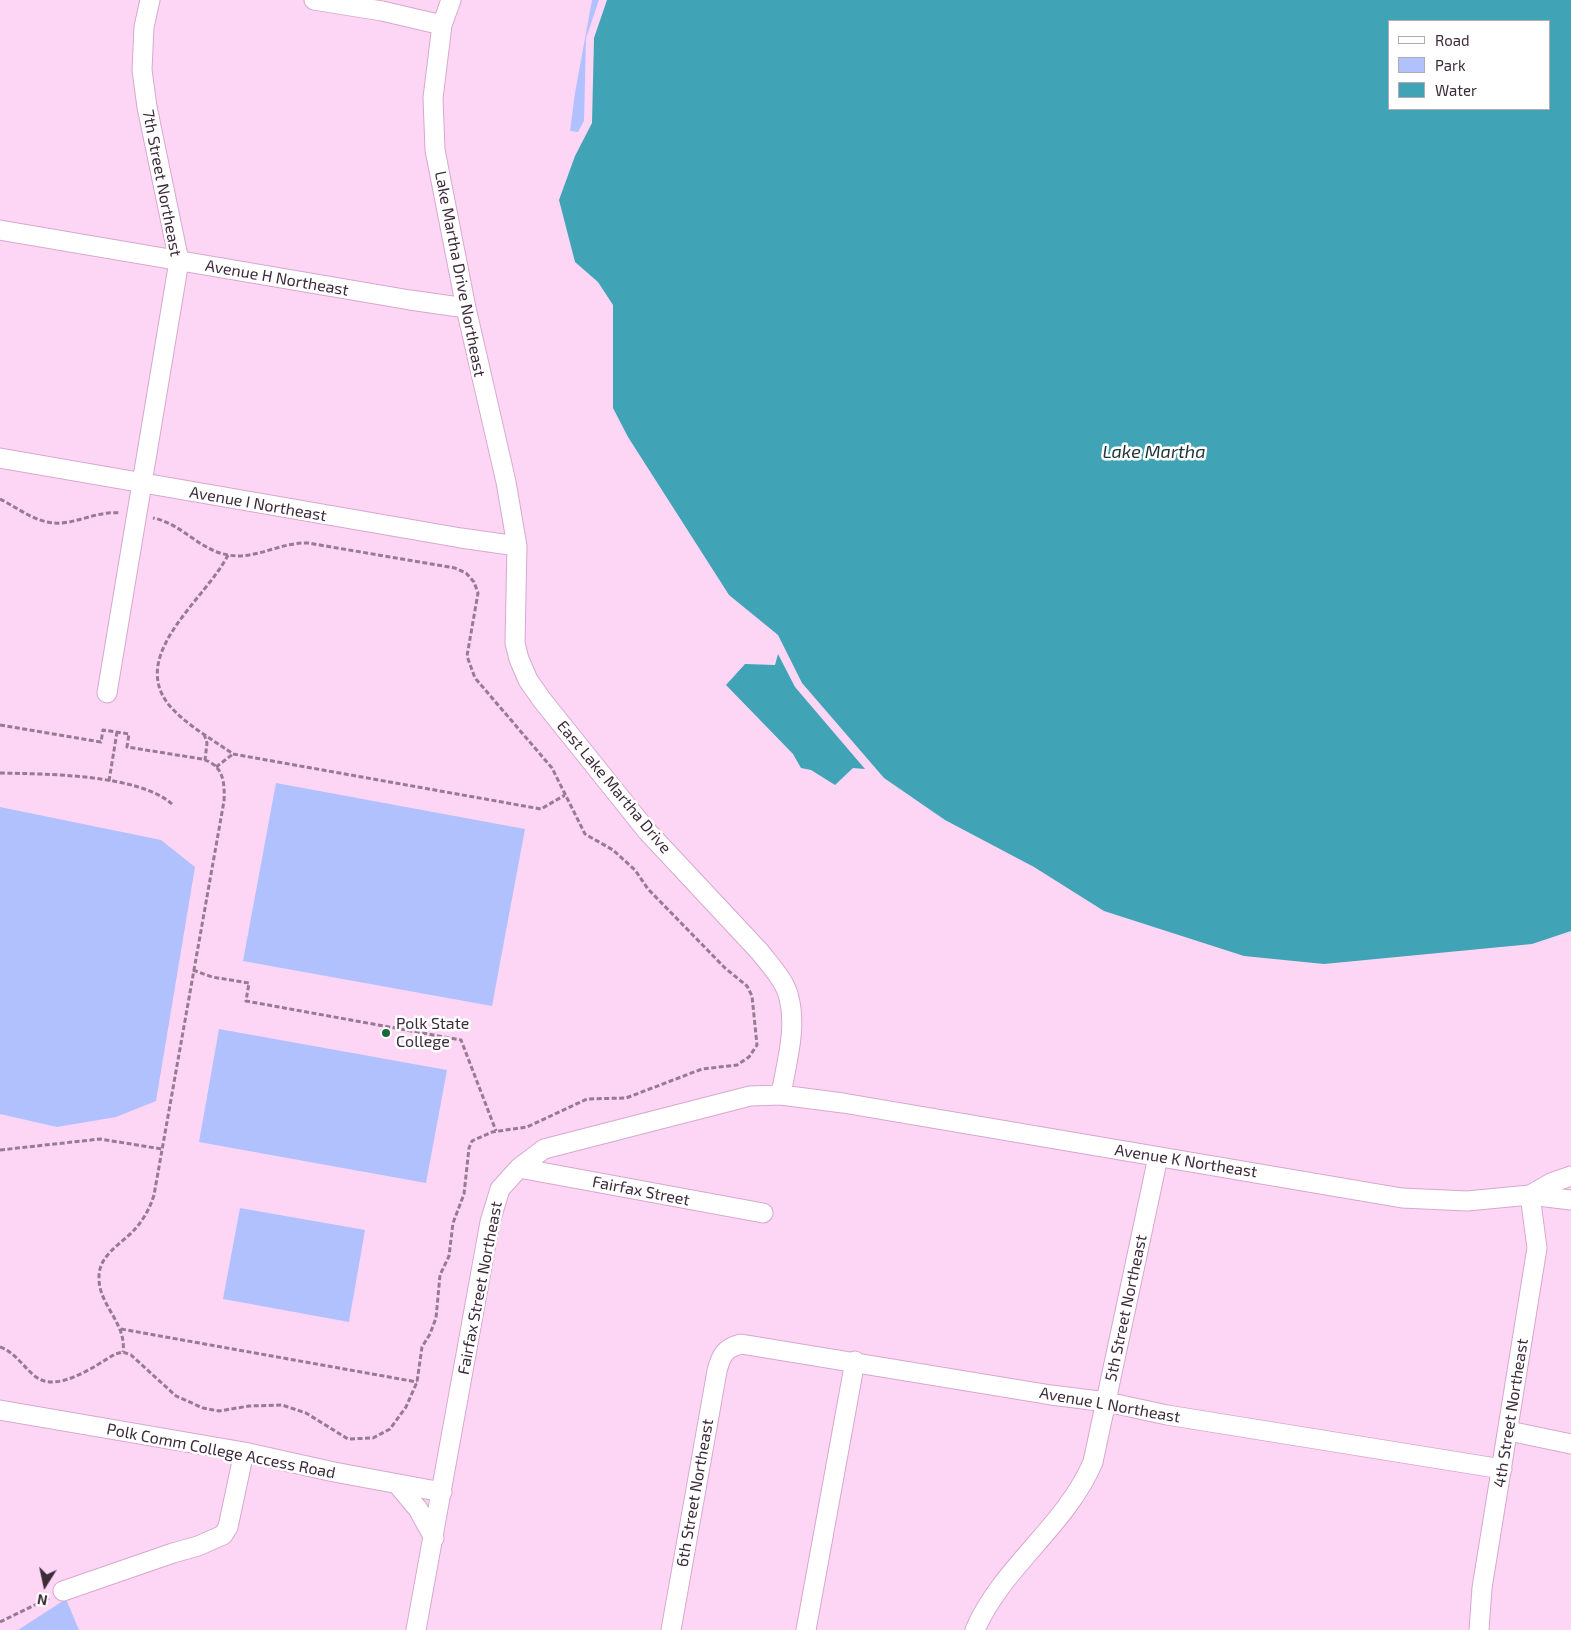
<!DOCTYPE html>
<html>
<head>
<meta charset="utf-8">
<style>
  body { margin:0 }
  #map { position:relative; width:1571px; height:1630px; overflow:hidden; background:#fdd6f6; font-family:"Exo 2",sans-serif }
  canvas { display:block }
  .legend { position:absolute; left:1388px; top:20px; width:162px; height:90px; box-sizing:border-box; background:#fff; border:1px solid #b1aab0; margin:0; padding:6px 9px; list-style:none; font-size:15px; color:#3d2b3a }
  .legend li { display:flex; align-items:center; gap:10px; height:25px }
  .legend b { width:25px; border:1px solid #b1aab0 }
  .north { position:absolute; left:20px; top:1560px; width:50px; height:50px; -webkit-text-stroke:4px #fff; paint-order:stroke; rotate:190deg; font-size:14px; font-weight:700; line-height:20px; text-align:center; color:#3d2b3a }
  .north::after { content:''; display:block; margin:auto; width:18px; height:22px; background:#3d2b3a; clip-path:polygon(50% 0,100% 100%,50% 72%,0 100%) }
</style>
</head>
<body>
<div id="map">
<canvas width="1571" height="1630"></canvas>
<ul class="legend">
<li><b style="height:6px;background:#fff"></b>Road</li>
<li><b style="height:14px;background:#b0c1fe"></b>Park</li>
<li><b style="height:14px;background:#40a4b6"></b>Water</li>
</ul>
<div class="north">N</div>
</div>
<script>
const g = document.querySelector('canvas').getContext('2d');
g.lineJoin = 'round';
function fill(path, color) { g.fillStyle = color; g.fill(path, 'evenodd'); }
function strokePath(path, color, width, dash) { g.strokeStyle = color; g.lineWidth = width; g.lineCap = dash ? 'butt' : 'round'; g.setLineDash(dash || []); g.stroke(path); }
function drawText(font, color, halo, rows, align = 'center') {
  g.font = font + ' "Exo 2",sans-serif'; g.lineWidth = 5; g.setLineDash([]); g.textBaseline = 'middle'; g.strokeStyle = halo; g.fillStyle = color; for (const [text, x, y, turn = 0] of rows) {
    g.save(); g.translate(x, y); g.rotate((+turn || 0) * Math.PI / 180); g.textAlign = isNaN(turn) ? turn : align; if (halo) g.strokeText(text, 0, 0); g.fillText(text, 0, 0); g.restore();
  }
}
const green = new Path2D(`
  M 592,0 L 599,0 L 586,38 L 584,121 L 578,132 L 570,131 L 575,93 Z
  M 276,783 L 525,829 L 492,1006 L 243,961 Z
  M 0,807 L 161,840 L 195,867 L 156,1101 L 116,1117 L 57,1127 L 0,1114 Z
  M 219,1029 L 447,1070 L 426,1183 L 199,1142 Z
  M 240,1208 L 365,1230 L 349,1322 L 223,1299 Z
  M 66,1599 L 79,1630 L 18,1630 Z`);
const water = new Path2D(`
  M 607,0 L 1571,0 L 1571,931 L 1532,944 L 1324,964 L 1244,956 L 1104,911 L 1034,867 L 945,820 L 884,778 L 802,683 L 778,635 L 729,595 L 628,437 L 613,408 L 613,305 L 598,282 L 575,262 L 559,200 L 575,156 L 592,123 L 594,38 ZM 1550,21 L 1550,109 L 1390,109 L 1390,21 Z
  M 778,654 L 795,687 L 865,769 L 853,768 L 835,785 L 811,770 L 801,768 L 793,754 L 726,685 L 745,664 L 775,665 Z`);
const path = new Path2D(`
  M 0,499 C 20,509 38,525 62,523 C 82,521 99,511 120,513
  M 228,555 C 206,599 128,654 169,705 C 186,725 212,739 233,754 L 541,809 L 565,795
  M 0,725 L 101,742 L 103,730 L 129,734 L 127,747 L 202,759 C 223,765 225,781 224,801 L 154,1195 C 150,1208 144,1219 135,1229 C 122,1244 99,1254 99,1277 C 98,1305 127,1323 123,1352
  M 204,734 L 207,743 L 205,760
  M 216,767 L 233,754
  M 0,773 C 45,774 138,774 172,804
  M 109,781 L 117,732
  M 193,970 L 212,977 L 249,983 L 246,1001 L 461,1040 L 496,1131
  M 0,1150 L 100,1139 L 162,1149
  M 121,1329 L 417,1382
  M 0,1347 C 16,1353 23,1367 36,1377 C 58,1393 95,1366 115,1354 L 123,1352 L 131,1355 L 176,1396 L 203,1408 L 219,1411 L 249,1406 L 282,1405 L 306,1413 L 348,1439 L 373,1438 L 390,1429 L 406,1407 L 417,1382 L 422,1347 L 430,1334 L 436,1318 L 440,1275 L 449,1256 L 453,1223 L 464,1194 L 469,1148 L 472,1141 L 492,1132 L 527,1127 L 587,1099 L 626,1098 L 702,1069 L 737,1065 L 749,1057 L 757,1045 L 752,996 L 747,986 L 725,968 L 648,889 L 635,870 L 613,850 L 585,834 L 552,768 L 475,678 L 467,656 L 478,593 L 474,582 L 466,573 L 455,568 L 308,543 C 280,542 256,560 228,555 C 199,550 181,523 153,518
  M 0,1622 L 49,1598`);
const minor = new Path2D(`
  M 314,0 L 382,11 L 442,25
  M 451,0 L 442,25 L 433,98 L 435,150 L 466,308 L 506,482 L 517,546 L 515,643 L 519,659 L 528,680 L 542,700 L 647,831 L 760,952 C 770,965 786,982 789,998 C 797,1029 786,1064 781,1095
  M 0,230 L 410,300 L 466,308
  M 0,458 L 461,538 L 517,546
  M 107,693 L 179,261 L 147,107 L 142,70 L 144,27 L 150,0
  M 519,1168 L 763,1213
  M 1530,1195 L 1551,1183 L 1571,1176
  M 0,1410 L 244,1452 L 334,1472 L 442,1492
  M 1509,1431 L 1571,1444
  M 397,1484 L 418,1509 L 434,1538
  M 63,1591 L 173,1553 L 198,1546 L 223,1535 L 228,1527 L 244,1452
  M 416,1630 L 490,1222 L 500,1189 L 519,1168 L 544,1149 L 750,1096 L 781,1095 L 843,1103 L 1402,1198 L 1467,1201 L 1530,1195 L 1571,1200
  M 671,1630 L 717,1371 C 721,1355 725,1348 741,1344 L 1051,1395 L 1107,1402 L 1167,1415 L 1502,1469
  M 806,1630 L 855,1361
  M 975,1630 C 1002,1567 1066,1526 1093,1462 L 1158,1157
  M 1479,1630 L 1482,1588 L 1537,1248 L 1530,1195`);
const markers = [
  [386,1033,5,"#186838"]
];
const streetNames = [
  ["7th Street Northeast",162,183,79],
  ["Lake Martha Drive Northeast",460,274,79],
  ["Avenue H Northeast",277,278,10],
  ["Avenue I Northeast",258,504,10],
  ["East Lake Martha Drive",614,787,50],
  ["Avenue K Northeast",1186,1161,9],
  ["Fairfax Street",641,1191,11],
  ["Fairfax Street Northeast",480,1288,-79],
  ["5th Street Northeast",1126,1308,-78],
  ["Avenue L Northeast",1110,1405,10],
  ["4th Street Northeast",1511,1413,-81],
  ["Polk Comm College Access Road",221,1451,11],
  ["6th Street Northeast",695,1493,-80]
];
const poiNames = [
  ["Polk State",396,1024],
  ["College",396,1042]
];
const waterNames = [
  ["Lake Martha",1154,452]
];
fill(green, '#b0c1fe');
fill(water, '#40a4b6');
strokePath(minor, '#d7a8cf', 21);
strokePath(path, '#977b92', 3, [5, 2.5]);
strokePath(minor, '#fff', 19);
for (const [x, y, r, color] of markers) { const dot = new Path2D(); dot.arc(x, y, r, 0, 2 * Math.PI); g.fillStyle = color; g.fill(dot); strokePath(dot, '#fff', 2); }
drawText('16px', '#3d2b3a', '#fff', streetNames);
drawText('16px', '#3d2b3a', '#fff', poiNames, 'left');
drawText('italic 18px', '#20363b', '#fff', waterNames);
</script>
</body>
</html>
